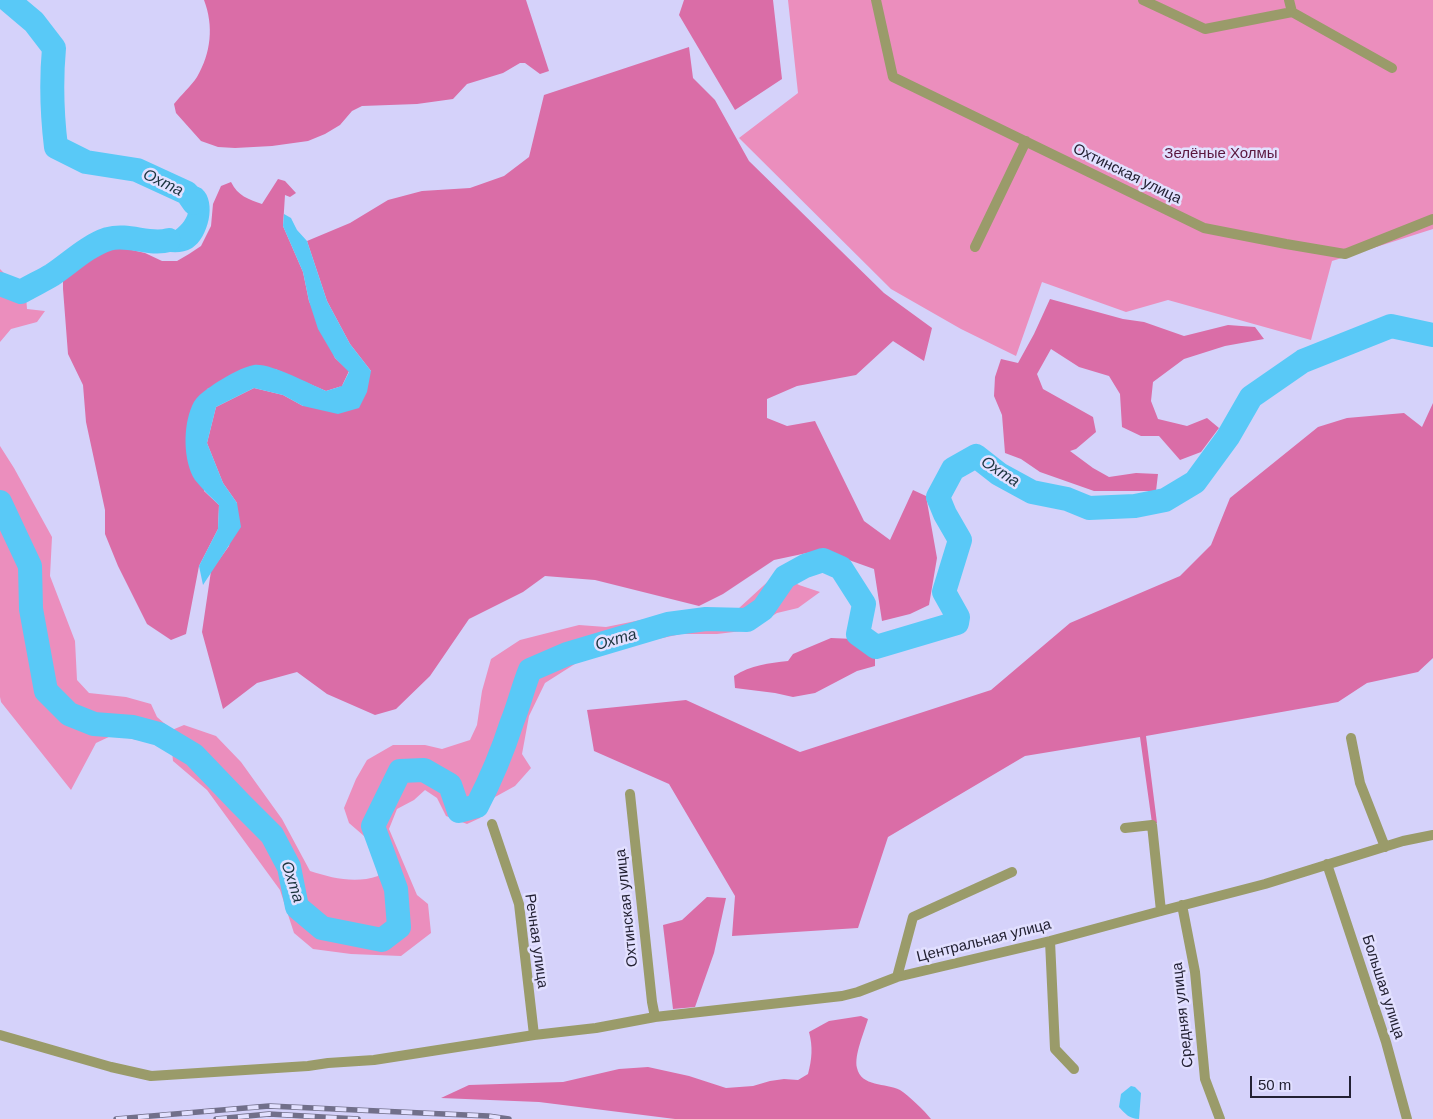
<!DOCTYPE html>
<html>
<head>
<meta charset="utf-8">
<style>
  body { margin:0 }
  #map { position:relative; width:1433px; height:1119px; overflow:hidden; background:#d5d2fa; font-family:Arial,sans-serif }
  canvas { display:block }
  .scale { position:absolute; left:1250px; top:1076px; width:101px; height:22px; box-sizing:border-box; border:2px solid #232133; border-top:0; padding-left:6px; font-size:15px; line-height:18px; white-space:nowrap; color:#232133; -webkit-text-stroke:4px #e2e0ff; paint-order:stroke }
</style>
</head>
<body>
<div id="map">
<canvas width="1433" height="1119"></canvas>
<div class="scale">50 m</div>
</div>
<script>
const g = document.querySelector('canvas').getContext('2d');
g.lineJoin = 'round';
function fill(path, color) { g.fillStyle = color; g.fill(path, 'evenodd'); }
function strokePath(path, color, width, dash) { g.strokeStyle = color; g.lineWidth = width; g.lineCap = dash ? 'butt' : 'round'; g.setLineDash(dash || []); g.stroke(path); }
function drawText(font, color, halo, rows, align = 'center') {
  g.font = font + ' Arial,sans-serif'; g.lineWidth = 5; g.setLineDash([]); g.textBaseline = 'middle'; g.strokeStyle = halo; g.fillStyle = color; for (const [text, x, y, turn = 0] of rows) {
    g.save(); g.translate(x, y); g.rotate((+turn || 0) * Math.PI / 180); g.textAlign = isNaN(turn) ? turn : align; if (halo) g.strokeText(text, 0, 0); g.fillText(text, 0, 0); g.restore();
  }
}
const green = new Path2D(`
  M 788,0 L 1433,0 L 1433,229 L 1332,261 L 1311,340 L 1168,300 L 1126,312 L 1042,282 L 1016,356 L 961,329 L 891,289 L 739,138 L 798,93 Z
  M 0,269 L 26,296 L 27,309 L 45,311 L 37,322 L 11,329 L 0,342 Z
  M 0,446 L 14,468 L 52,537 L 50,576 L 75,641 L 77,680 L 89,693 L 126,697 L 151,704 L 157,717 L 172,730 L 184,725 L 216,736 L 241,762 L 282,819 L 310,871 C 332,878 355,884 378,876 L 376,854 L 364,836 L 349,823 L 344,808 L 356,779 L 367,760 L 393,745 L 425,745 L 442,749 L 470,740 L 477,725 L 482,691 L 491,659 L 520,640 L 579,625 L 606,627 L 685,611 L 738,609 L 775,575 L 785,577 L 799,585 L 820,592 L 798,608 L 777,613 L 750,630 L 717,634 L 681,634 L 644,642 L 578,662 L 545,683 L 529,716 L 522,754 L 531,768 L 515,786 L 495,797 L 480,818 L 467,824 L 446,816 L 437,798 L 425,790 L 414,800 L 397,809 L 389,829 L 417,895 L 428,904 L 431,933 L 401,956 L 351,954 L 313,949 L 294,933 L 280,890 L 207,790 L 173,761 L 171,741 L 157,744 L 113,735 L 96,743 L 71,790 L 1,702 L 0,697 Z`);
const forest = new Path2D(`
  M 204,0 L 526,0 L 549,71 L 540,74 L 525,63 L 520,63 L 503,73 L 467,84 L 453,99 L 417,104 L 362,106 L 352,111 L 340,125 L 325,134 L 308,141 L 272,146 L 235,148 L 218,147 L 201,141 L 176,113 L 174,104 C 181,95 191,86 197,77 C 211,53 214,26 204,0 Z
  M 684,0 L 773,0 L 782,79 L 735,110 L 679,15 Z
  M 689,47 L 693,78 L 715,100 L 749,161 L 884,293 L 932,328 L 924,361 L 893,341 L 856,375 L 797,386 L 767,399 L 767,418 L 787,426 L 815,421 L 864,521 L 890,540 L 913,490 L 926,496 L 937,558 L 929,605 L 910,614 L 882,621 L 874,569 L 821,550 L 774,560 L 723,594 L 699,606 L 595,580 L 545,576 L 523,592 L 469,619 L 430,676 L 396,709 L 375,715 L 327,694 L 297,672 L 257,683 L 223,709 L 202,632 L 211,571 L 229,546 L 237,503 L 223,483 L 207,443 L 216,407 L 254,388 L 283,395 L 303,406 L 371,371 L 350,344 L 327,301 L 307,241 L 350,223 L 388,200 L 422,191 L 470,188 L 504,176 L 529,157 L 544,95 Z
  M 278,179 L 285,181 L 296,193 L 290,197 L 285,195 L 283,226 L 303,272 L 309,301 L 335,358 L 349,371 L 342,386 L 326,391 L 275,369 L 207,389 L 204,491 L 219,505 L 218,529 L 199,566 L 186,634 L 171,640 L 147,624 L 118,566 L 105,534 L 105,510 L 86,422 L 83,385 L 68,354 L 63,289 L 63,278 L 80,259 L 110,249 L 123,248 L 145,253 L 162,261 L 177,261 L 189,254 L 201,246 L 211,226 L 213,204 L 221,186 L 231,182 C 238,196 248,199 262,204 Z
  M 1050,299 L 1123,319 L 1144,322 L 1184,336 L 1228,325 L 1255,327 L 1264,339 L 1225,346 L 1184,359 L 1153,382 L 1151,401 L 1158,419 L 1187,426 L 1207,418 L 1219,428 L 1201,452 L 1180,460 L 1159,436 L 1141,436 L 1122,427 L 1120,394 L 1109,376 L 1079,367 L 1051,349 L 1037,374 L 1043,389 L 1093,417 L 1096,432 L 1076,449 L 1070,451 L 1093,468 L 1109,477 L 1136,473 L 1158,474 L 1156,491 L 1094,491 L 1040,472 L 1021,459 L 1005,453 L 1002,415 L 994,396 L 995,377 L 1001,359 L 1018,363 L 1034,334 Z
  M 1433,403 L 1433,658 L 1418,672 L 1367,683 L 1338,702 L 1146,736 L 1157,823 L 1152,823 L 1140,737 L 1025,756 L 888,837 L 858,928 L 732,936 L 735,896 L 669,784 L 594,751 L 587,710 L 686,700 L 800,752 L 991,690 L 1070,623 L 1180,576 L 1211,545 L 1230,498 L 1318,427 L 1347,418 L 1404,413 L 1422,427 Z
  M 831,638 L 854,639 L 875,654 L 875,666 L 857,671 L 815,693 L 793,697 L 775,693 L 735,688 L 734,676 C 751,665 769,663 788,661 L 793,654 Z
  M 707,897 L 726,898 L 714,953 L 695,1007 L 673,1009 L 663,925 L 682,920 Z
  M 861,1016 L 868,1019 C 864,1033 854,1055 857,1068 C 861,1087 886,1083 900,1090 C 909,1096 924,1110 931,1119 L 675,1119 L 539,1102 L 441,1098 L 469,1085 L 563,1082 L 619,1069 L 648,1067 L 689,1076 L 726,1088 L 753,1086 L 770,1081 L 784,1079 L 798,1080 L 808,1074 C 812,1059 813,1047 809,1032 L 829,1021 Z`);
const water = new Path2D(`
  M 191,184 C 194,186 200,187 202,189 C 217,202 208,238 192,248 C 175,258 152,249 138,238 C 146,238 154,239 162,237 C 176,233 194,217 187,201 C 184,194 176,189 170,185 Z
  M 284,214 L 291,218 L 297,230 L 307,241 L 327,301 L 350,344 L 371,371 L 367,392 L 359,408 L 338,414 L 303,406 L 283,395 L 254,388 L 216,407 L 207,443 L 223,483 L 237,503 L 241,527 L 203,585 L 199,566 L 218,529 L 219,505 C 211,497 202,489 195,480 C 183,461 183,426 192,406 C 196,395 210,387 219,381 C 229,375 243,367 254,365 C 271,363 309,384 326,391 L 342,386 L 349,372 L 335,358 L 318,329 L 309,301 L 303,272 L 283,226 Z
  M 1131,1086 L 1135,1087 L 1141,1093 L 1139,1119 C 1130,1119 1125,1114 1119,1107 L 1121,1094 Z`);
const river = new Path2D(`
  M 8,0 L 34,22 L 54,48 C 51,81 52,114 56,147 L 86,162 L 137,170 L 187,193 L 194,203
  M 0,284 L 21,292 C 31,286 42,281 52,275 C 70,263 87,246 108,239 C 129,233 149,246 169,240
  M 0,502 L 30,566 L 31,609 L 46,691 L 69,714 L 94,724 L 133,727 L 159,734 L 194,755 L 240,803 L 272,835 L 289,867 L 297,907 L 322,928 L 382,940 L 399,927 L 396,889 L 373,826 L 400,771 L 424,770 L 450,785 L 459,811 L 477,806 C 491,779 503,750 512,722 C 519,705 523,687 530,670 L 567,654 L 668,624 L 706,619 L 747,620 L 763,609 L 785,577 L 805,566 L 823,560 L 841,568 L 864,604 L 858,634 L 876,647 L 957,623 L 958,617 L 944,592 L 960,540 L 945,514 L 938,497 L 953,469 L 976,456 L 999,474 L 1032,492 L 1067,499 L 1089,508 L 1135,506 L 1165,500 L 1195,482 L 1228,437 L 1251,397 L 1303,361 L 1391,326 L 1433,335`);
const street = new Path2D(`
  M 876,0 L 893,77 L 1204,228 L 1286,244 L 1345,254 L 1433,219
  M 1143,0 L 1205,29 L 1292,12 L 1392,68
  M 1289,0 L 1292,12
  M 975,247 L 1026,141
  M 1351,738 L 1360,783 L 1385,847
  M 630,794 L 652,1002 L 655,1017
  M 492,824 L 519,904 L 534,1035
  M 1125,828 L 1152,825 L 1161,911
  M 1327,864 L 1386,1042 L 1407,1119
  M 1182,905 L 1195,972 L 1205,1079 L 1220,1119
  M 1050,941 L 1055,1049 L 1074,1069
  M 897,977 L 913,917 L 1012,872
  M 0,1035 L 111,1067 L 151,1076 L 308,1066 L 328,1063 L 374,1060 L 534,1035 L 596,1028 L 655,1017 L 842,996 L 858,992 L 897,977 L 1050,941 L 1161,911 L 1265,884 L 1403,841 L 1433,835`);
const rail = new Path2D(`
  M 116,1119 L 269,1106 L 488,1116 L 509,1119
  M 216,1119 L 269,1114 L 358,1119`);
const parkNames = [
  ["Зелёные Холмы",1221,154]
];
const streetNames = [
  ["Охтинская улица",1127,174,26],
  ["Охтинская улица",627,908,-96],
  ["Речная улица",536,941,82],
  ["Центральная улица",984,941,-14],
  ["Большая улица",1383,987,72],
  ["Средняя улица",1183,1015,-96]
];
const waterNames = [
  ["Охта",163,183,26],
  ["Охта",1000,472,33],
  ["Охта",616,640,-16],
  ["Охта",292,882,72]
];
fill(green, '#eb8ebd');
fill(forest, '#da6da7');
fill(water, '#59c9f7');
strokePath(river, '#59c9f7', 24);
strokePath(street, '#9a9b6a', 10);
strokePath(rail, '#716f8a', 5.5);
strokePath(rail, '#e2e0ff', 4, [11]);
drawText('15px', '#5a163e', '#e2e0ff', parkNames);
drawText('15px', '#232133', '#e2e0ff', streetNames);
drawText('italic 16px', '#1b333e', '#e2e0ff', waterNames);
</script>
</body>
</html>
